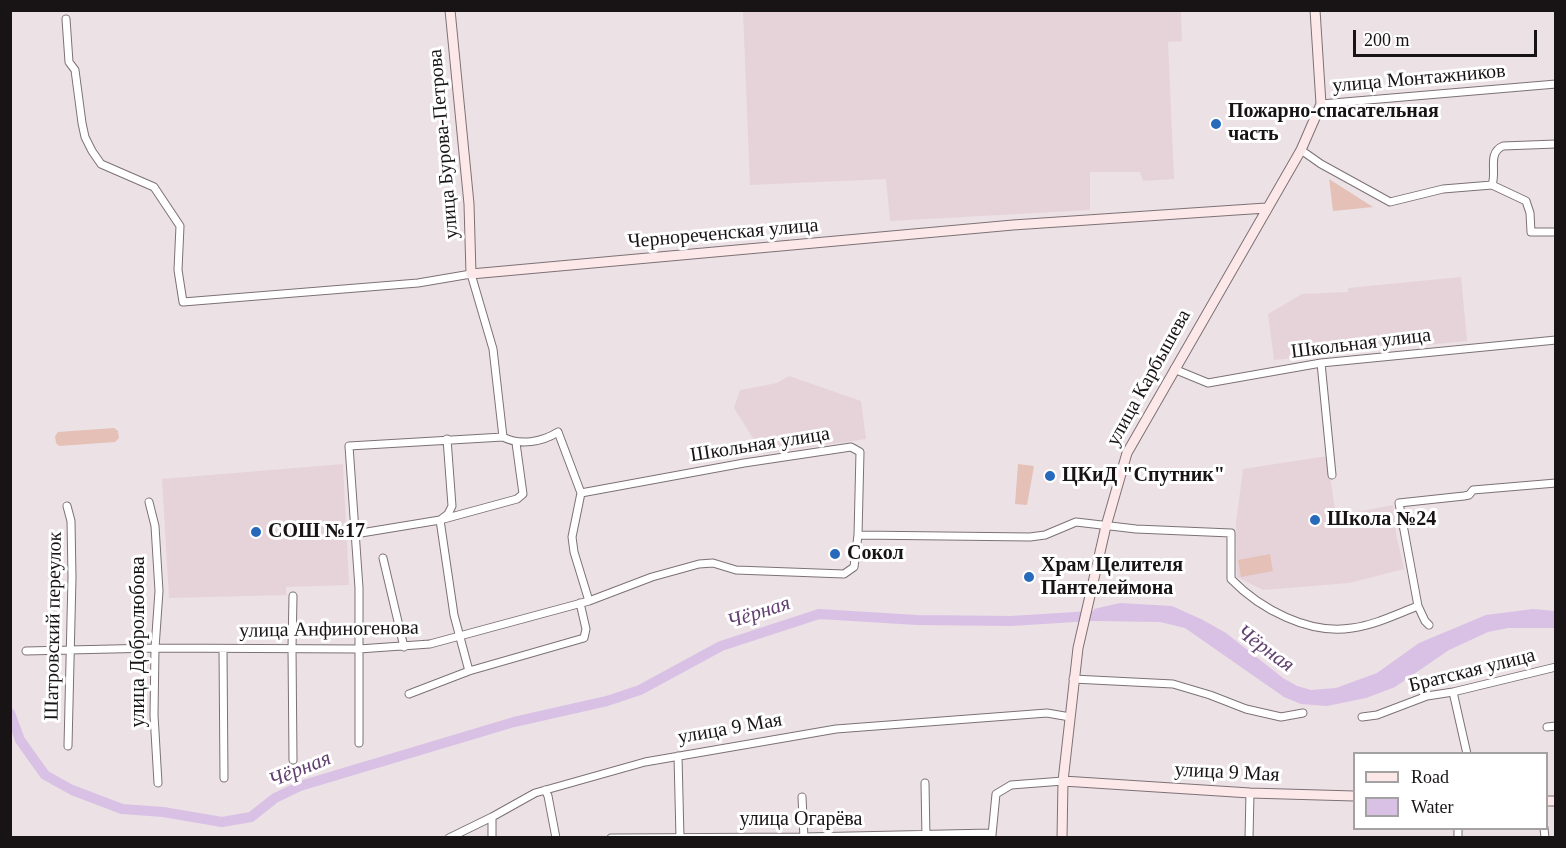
<!DOCTYPE html>
<html>
<head>
<meta charset="utf-8">
<style>
  body { margin:0 }
  #map { position:relative; width:1566px; height:848px; overflow:hidden; background:#ece1e5; font-family:Georgia,serif }
  canvas { display:block }
  .frame { position:absolute; inset:0; border:12px solid #181416; pointer-events:none }
  .legend { position:absolute; left:1353px; top:752px; width:195px; height:78px; box-sizing:border-box; background:#fff; border:2px solid #a3a1a2; margin:0; padding:8px 10px; list-style:none; font-size:18px; color:#181416 }
  .legend li { display:flex; align-items:center; gap:12px; height:30px }
  .legend b { width:30px; border:2px solid #a3a1a2 }
  .scale { position:absolute; left:1353px; top:30px; width:184px; height:27px; box-sizing:border-box; border:3px solid #181416; border-top:0; padding-left:8px; font-size:18px; line-height:21px; white-space:nowrap; color:#181416; -webkit-text-stroke:4px #fff; paint-order:stroke }
</style>
</head>
<body>
<div id="map">
<canvas width="1566" height="848"></canvas>
<div class="frame"></div>
<ul class="legend">
<li><b style="height:8px;background:#fde8e9"></b>Road</li>
<li><b style="height:16px;background:#d9c0e5"></b>Water</li>
</ul>
<div class="scale">200 m</div>
</div>
<script>
const g = document.querySelector('canvas').getContext('2d');
g.lineJoin = 'round';
function fill(path, color) { g.fillStyle = color; g.fill(path, 'evenodd'); }
function strokePath(path, color, width, dash) { g.strokeStyle = color; g.lineWidth = width; g.lineCap = dash ? 'butt' : 'round'; g.setLineDash(dash || []); g.stroke(path); }
function drawText(font, color, halo, rows, align = 'center') {
  g.font = font + ' Georgia,serif'; g.lineWidth = 6; g.setLineDash([]); g.textBaseline = 'middle'; g.strokeStyle = halo; g.fillStyle = color; for (const [text, x, y, turn = 0] of rows) {
    g.save(); g.translate(x, y); g.rotate((+turn || 0) * Math.PI / 180); g.textAlign = isNaN(turn) ? turn : align; if (halo) g.strokeText(text, 0, 0); g.fillText(text, 0, 0); g.restore();
  }
}
const built = new Path2D(`
  M 743,11 L 1181,11 L 1182,41 L 1168,42 L 1174,179 L 1143,181 L 1140,172 L 1090,172 L 1090,210 L 890,221 L 886,179 L 750,185 Z
  M 1461,277 L 1467,341 L 1274,360 L 1268,314 L 1302,294 L 1348,292 L 1348,288 Z
  M 789,376 L 861,401 L 866,439 L 763,454 L 734,408 L 740,390 L 777,383 Z
  M 1327,456 L 1336,516 L 1393,505 L 1396,534 L 1404,569 L 1349,583 L 1263,590 L 1237,577 L 1236,523 L 1243,469 Z
  M 343,464 L 349,585 L 286,587 L 286,595 L 169,598 L 162,479 Z`);
const green = new Path2D(`
  M 1329,178 L 1329,179 L 1373,207 L 1333,211 Z
  M 114,428 L 118,431 L 119,438 L 115,442 L 59,446 L 56,443 L 55,436 L 58,432 Z
  M 1018,464 L 1034,466 L 1027,505 L 1015,504 Z
  M 1270,554 L 1273,571 L 1241,577 L 1238,560 Z`);
const water = new Path2D(`
  M 1120,603 L 1172,606 L 1203,620 L 1226,633 L 1283,678 L 1297,686 L 1311,690 L 1336,688 L 1377,673 L 1419,643 L 1486,615 L 1533,609 L 1555,611 L 1555,628 L 1508,628 L 1488,632 L 1449,650 L 1395,687 L 1366,698 L 1327,706 L 1301,704 L 1284,697 L 1185,628 L 1160,622 L 1093,621 L 1094,609 Z`);
const river = new Path2D(`
  M 10,713 L 20,740 L 45,775 L 72,790 L 122,809 L 163,812 L 222,822 L 251,817 L 275,798 L 300,786 L 514,722 L 607,701 L 640,690 L 721,646 L 819,614 L 917,620 L 1011,621 L 1107,615`);
const street = new Path2D(`
  M 66,19 L 69,62 L 75,70 L 82,123 L 85,137 L 92,151 L 101,164 L 154,187 L 180,226 L 178,270 L 183,302 L 418,283 L 471,274 L 493,349 L 503,437 L 349,446 L 359,588 L 359,743
  M 1321,104 L 1556,84
  M 1301,150 L 1321,164 L 1390,202 L 1443,189 L 1492,185 L 1526,201 L 1530,213 L 1531,232 L 1556,232
  M 1492,185 C 1497,171 1487,153 1503,146 L 1556,144
  M 1321,363 L 1332,475
  M 1174,369 L 1208,383 L 1321,363 L 1556,340
  M 503,437 C 520,446 542,442 558,432 L 581,493 L 572,537 L 574,552 L 589,601
  M 447,439 L 452,506 L 448,514 L 440,520 L 454,615 L 469,671
  M 581,493 L 744,463 L 851,447 L 860,452 L 858,535
  M 149,502 L 155,526 L 159,591 L 155,648 L 154,715 L 158,783
  M 67,506 L 71,521 L 72,577 L 68,746
  M 355,534 L 440,520 L 517,499 L 523,494 L 516,443
  M 383,558 L 404,647
  M 1429,625 L 1425,621 L 1418,606 L 1399,503 L 1464,496 L 1469,495 L 1473,490 L 1556,483
  M 223,649 L 224,778
  M 26,651 L 155,648 L 359,649 L 430,644 L 589,601 L 652,577 L 699,564 L 713,563 L 736,570 L 844,574 L 854,567 L 858,535 L 1030,537 L 1045,535 L 1076,522 L 1136,529 L 1231,533 L 1231,579 C 1260,609 1309,635 1352,628 C 1375,625 1397,614 1418,606
  M 1073,679 L 1173,684 L 1210,695 L 1246,709 L 1281,717 L 1303,713
  M 1453,692 L 1467,754
  M 409,694 L 469,671 L 584,638 L 586,629 L 580,603
  M 1362,717 L 1377,715 L 1427,696 L 1453,692 L 1556,667
  M 1547,727 L 1556,726
  M 678,756 L 680,838
  M 293,760 L 292,648 L 293,596
  M 925,783 L 926,838
  M 545,790 L 548,796 L 556,838
  M 802,797 L 804,838
  M 492,817 L 492,838
  M 1544,828 L 1545,838
  M 992,835 L 996,794 L 1011,785 L 1063,781
  M 449,838 L 492,817 L 535,793 L 645,762 L 836,729 L 1047,713 L 1070,717
  M 611,838 L 804,837 L 992,833
  M 1249,838 L 1250,793
  M 1458,838 L 1458,828`);
const secondary = new Path2D(`
  M 450,10 L 469,204 L 471,274 L 1013,225 L 1266,208
  M 1063,781 L 1250,793 L 1354,796
  M 1546,801 L 1556,801
  M 1062,838 L 1063,781 L 1078,648 L 1106,526 L 1127,453 L 1301,150 L 1321,104 L 1315,10`);
const markers = [
  [1216,124,6,"#2769ba"],
  [1050,476,6,"#2769ba"],
  [1315,520,6,"#2769ba"],
  [256,532,6,"#2769ba"],
  [835,554,6,"#2769ba"],
  [1029,577,6,"#2769ba"]
];
const streetNames = [
  ["улица Монтажников",1419,79,-5],
  ["улица Бурова-Петрова",444,144,-95],
  ["Чернореченская улица",723,234,-5],
  ["Школьная улица",1361,344,-7],
  ["улица Карбышева",1149,378,-61],
  ["Школьная улица",760,445,-9],
  ["Шатровский переулок",54,626,-89],
  ["улица Анфиногенова",329,630,-1],
  ["улица Добролюбова",139,642,-90],
  ["Братская улица",1472,671,-14],
  ["улица 9 Мая",730,729,-10],
  ["улица 9 Мая",1227,773,3],
  ["улица Огарёва",801,820]
];
const poiNames = [
  ["Пожарно-спасательная",1228,112],
  ["часть",1228,135],
  ["ЦКиД \"Спутник\"",1062,476],
  ["Школа №24",1327,520],
  ["СОШ №17",268,532],
  ["Сокол",847,554],
  ["Храм Целителя",1041,566],
  ["Пантелеймона",1041,589]
];
const waterNames = [
  ["Чёрная",759,613,-18],
  ["Чёрная",1265,649,36],
  ["Чёрная",300,770,-22]
];
fill(built, '#e6d3d9');
fill(green, '#e4c0b7');
fill(water, '#d9c0e5');
strokePath(river, '#d9c0e5', 10);
strokePath(street, '#7c7276', 9);
strokePath(secondary, '#7c7276', 11);
strokePath(street, '#fff', 7);
strokePath(secondary, '#fde8e9', 9);
for (const [x, y, r, color] of markers) { const dot = new Path2D(); dot.arc(x, y, r, 0, 2 * Math.PI); g.fillStyle = color; g.fill(dot); strokePath(dot, '#fff', 2); }
drawText('20px', '#181416', '#fff', streetNames);
drawText('bold 20px', '#181416', '#fff', poiNames, 'left');
drawText('italic 21px', '#624070', '#fff', waterNames);
</script>
</body>
</html>
